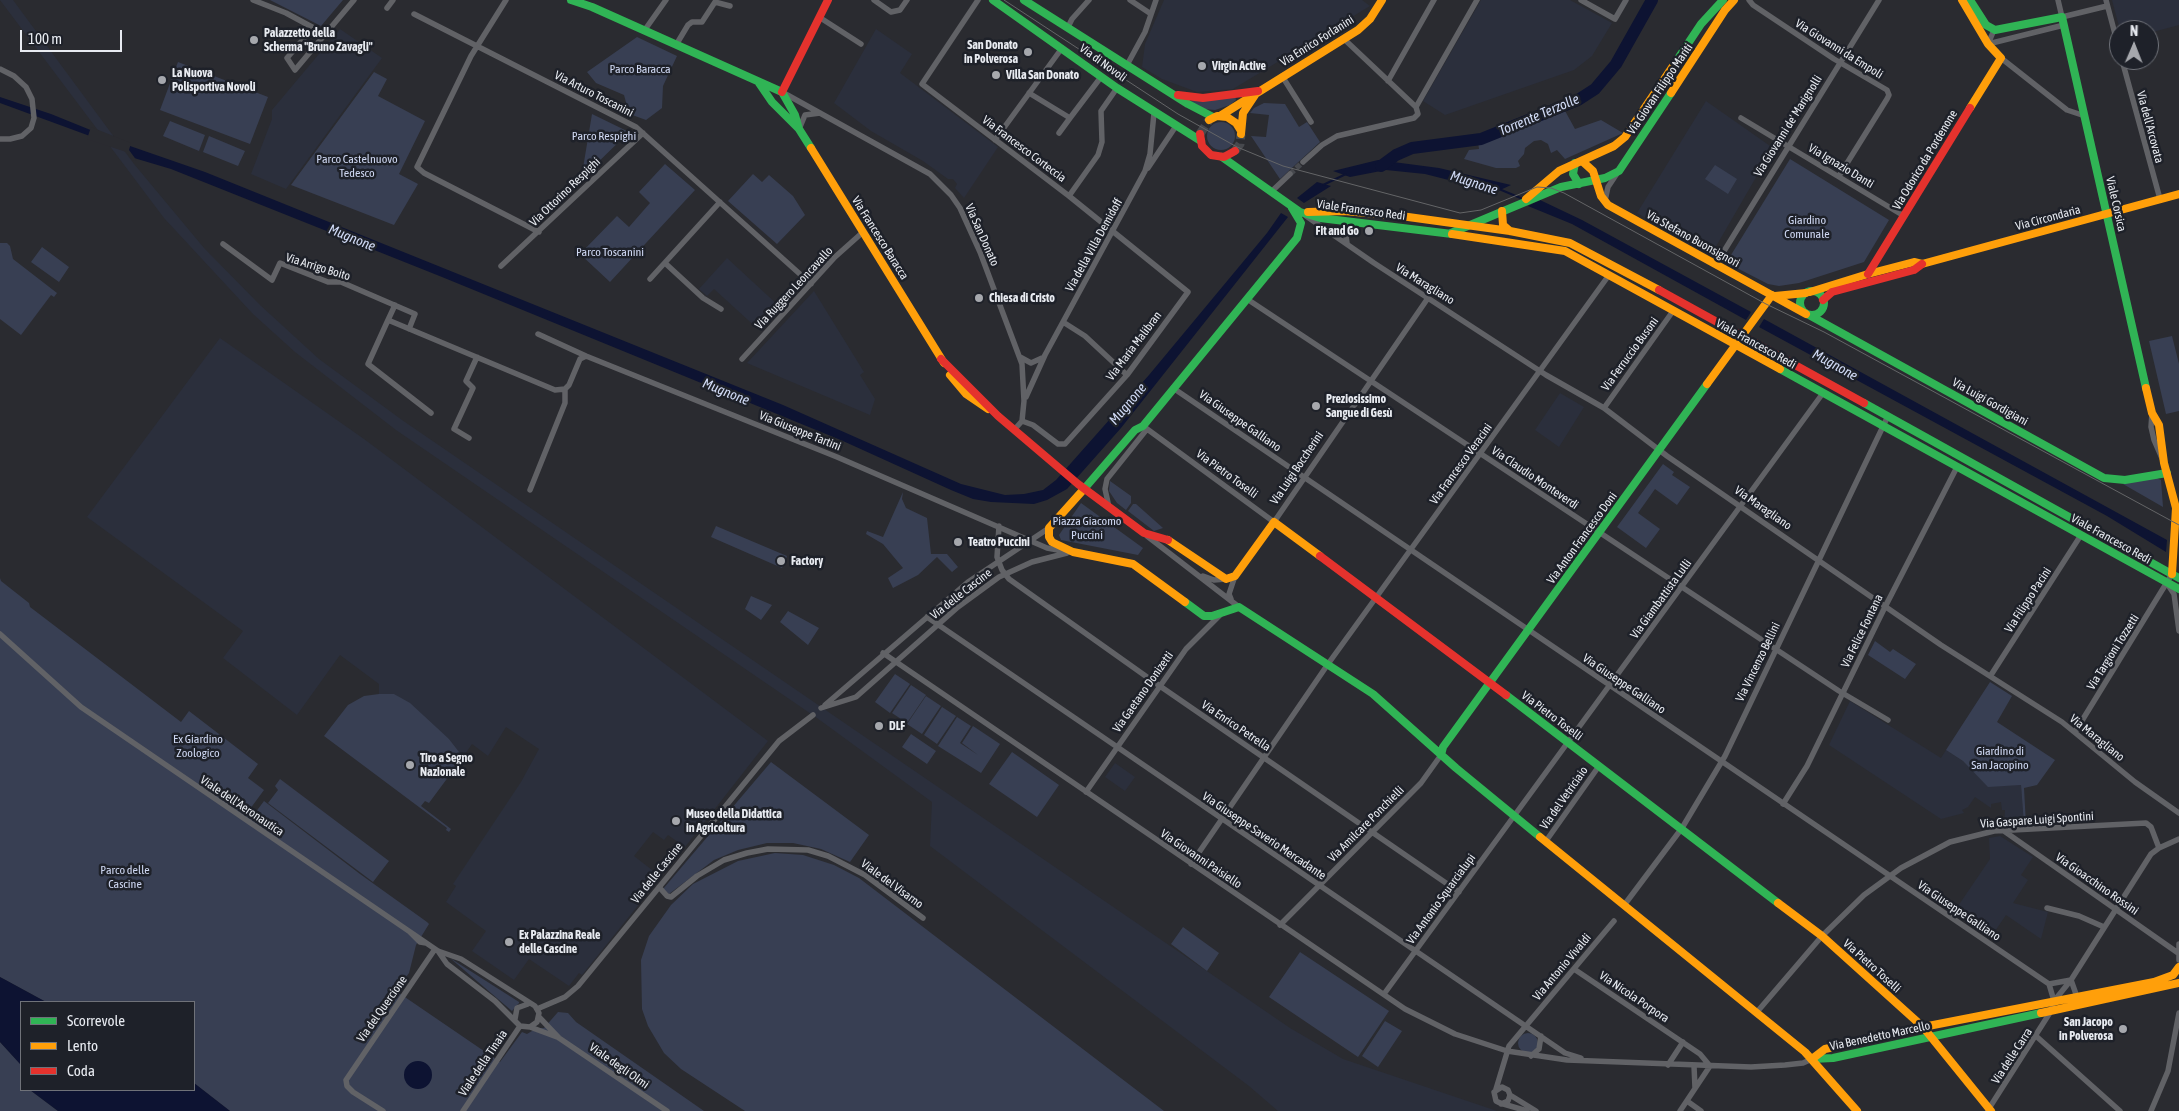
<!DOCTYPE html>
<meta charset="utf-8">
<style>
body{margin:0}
#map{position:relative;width:2179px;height:1111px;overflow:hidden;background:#2a2b30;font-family:"Asap Condensed",sans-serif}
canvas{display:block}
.legend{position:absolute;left:20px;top:1001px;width:175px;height:90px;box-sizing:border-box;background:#1e2129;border:1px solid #6f7279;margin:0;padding:6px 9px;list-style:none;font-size:15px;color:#e8ebf1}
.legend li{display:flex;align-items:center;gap:10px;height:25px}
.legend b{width:25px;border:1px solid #6f7279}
.north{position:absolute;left:2109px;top:20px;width:50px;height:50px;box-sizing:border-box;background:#1e2129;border:1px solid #6f7279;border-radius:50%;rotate:1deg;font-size:14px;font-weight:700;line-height:20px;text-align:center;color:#e8ebf1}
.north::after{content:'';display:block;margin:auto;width:18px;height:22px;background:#a6a8ad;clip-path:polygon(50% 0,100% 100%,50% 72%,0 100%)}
.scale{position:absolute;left:20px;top:30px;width:102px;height:22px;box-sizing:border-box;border:2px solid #e8ebf1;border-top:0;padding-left:6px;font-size:15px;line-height:18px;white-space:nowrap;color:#e8ebf1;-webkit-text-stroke:4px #1e2129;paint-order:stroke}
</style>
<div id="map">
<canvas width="2179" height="1111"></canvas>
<ul class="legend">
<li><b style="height:6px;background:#30b455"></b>Scorrevole</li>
<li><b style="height:6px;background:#ff9f0a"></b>Lento</li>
<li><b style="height:6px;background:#e5322d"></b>Coda</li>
</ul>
<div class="north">N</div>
<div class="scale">100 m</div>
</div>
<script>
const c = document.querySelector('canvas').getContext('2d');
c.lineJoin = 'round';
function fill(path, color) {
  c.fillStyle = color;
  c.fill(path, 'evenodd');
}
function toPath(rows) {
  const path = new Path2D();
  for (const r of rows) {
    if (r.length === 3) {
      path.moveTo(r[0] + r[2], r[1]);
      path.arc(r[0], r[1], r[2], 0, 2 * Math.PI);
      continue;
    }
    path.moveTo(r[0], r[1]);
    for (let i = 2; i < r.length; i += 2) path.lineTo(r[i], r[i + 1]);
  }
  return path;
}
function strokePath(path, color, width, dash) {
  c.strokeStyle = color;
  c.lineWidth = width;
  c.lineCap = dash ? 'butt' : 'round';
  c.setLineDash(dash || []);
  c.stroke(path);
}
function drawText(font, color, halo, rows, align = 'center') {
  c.font = font + ' "Asap Condensed",sans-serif';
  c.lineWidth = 5;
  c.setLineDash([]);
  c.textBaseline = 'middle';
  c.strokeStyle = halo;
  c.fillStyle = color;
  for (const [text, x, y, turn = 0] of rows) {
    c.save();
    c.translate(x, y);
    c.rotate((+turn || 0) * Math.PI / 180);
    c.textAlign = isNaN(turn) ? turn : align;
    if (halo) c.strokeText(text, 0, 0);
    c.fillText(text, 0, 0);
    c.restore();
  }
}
fill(toPath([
 [0,0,13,0,134,164,204,248,260,305,319,359,402,420,1290,1028,1343,1059,1497,1111,1278,1111,1249,1086,930,846,932,802,817,718,396,430,295,352,253,314,164,218],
 [1164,0,1362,0,1370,6,1233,89,1197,92,1162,79,1142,67,1145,44],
 [1481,0,1570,0,1612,23,1592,56,1574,70,1445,115,1423,101],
 [2112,0,2179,0,2179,25,2149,33,2149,30,2120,30],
 [340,29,382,58,286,189,251,174,272,119,272,110],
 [876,29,912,54,900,73,998,147,964,198,955,188,957,184,953,179,948,179,923,161,871,131,834,103],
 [1706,101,1773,148,1711,255,1637,213],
 [727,258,780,307,759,330,714,289,707,296,699,289],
 [814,291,864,372,860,375,875,399,870,415,747,363],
 [220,338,364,439,768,741,685,847,668,835,664,840,653,832,634,856,661,877,582,975,579,973,569,986,529,959,514,980,472,951,486,931,446,902,456,886,453,884,521,782,539,749,506,727,488,756,472,744,463,757,449,739,394,694,379,694,379,684,340,655,297,715,223,658,243,631,87,517],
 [1560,393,1584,407,1559,447,1535,430],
 [1850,701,1941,758,1946,750,1963,761,1988,786,2021,785,2024,825,2004,826,2005,810,2002,810,2001,802,1991,804,1991,808,1975,797,1968,807,1962,810,1964,813,1941,819,1829,745],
 [1115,763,1135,777,1125,791,1105,777],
 [2000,836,2033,857,2021,875,2028,880,2013,903,2048,912,2041,939,2006,915,1991,937,1954,912,1990,859,1989,838]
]), '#2b2f3c');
fill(toPath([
 [270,0,343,0,321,26],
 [637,37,677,56,663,86,662,108,646,120,624,112,627,106,624,95,596,83,587,72],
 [178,62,268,97,250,144,160,110],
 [374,72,387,79,378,96,425,121,399,174,418,184,394,225,291,185],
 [1235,96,1236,100,1230,105,1215,110,1204,109,1190,101],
 [1264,103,1285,104,1299,127,1307,122,1320,142,1280,179,1251,136,1266,137,1269,115,1250,113,1254,108],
 [1564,109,1575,129,1601,120,1623,133,1565,159,1557,150,1551,153,1548,144,1541,140,1534,141,1525,148,1524,154,1518,161,1520,166,1516,168,1496,168,1464,159,1469,150,1479,149,1478,142],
 [592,114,629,132,588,172,583,168],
 [170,121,205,135,199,151,163,136],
 [1221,136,14],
 [209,136,245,151,238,166,203,152],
 [1790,159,1889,220,1864,262,1799,283,1779,286,1768,284,1733,266,1731,255],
 [665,164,695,190,610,282,580,254,617,216,629,227,650,203,639,192],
 [1715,165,1737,179,1728,194,1705,179],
 [753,174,762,182,769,175,793,196,805,215,777,244,728,201],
 [0,243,7,243,10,246,13,259,57,293,54,297,51,295,21,335,0,319],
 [42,247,69,267,59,282,31,262],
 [2172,336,2179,364,2179,411,2166,414,2149,341],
 [1663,464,1674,472,1672,475,1690,487,1677,505,1655,489,1638,513,1660,529,1646,548,1617,527],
 [2155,477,2161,480,2163,507,2123,484],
 [1110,481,1131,496,1131,503,1126,510,1117,503,1109,491],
 [903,492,902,499,906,508,927,518,931,554,947,554,958,567,952,572,937,557,918,575,893,588,888,578,903,568,883,544,866,534,867,531,883,537],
 [1081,503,1143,548,1138,555,1061,540,1059,535],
 [1133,504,1136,504,1163,528,1154,531,1128,511],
 [716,526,787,556,782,568,711,537],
 [0,578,1,581,29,603,30,607,181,722,189,711,258,764,248,778,264,790,250,809,208,781,255,813,264,801,360,874,427,922,429,924,416,945,409,973,396,991,500,1062,522,1032,527,1034,537,1028,544,1028,558,1012,568,1013,576,1022,704,1111,230,1111,194,1083,194,1002,46,1002,0,977],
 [751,596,772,605,761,620,745,609],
 [788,611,819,628,808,645,780,622],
 [1875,641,1890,652,1893,649,1916,664,1905,679,1868,655],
 [895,674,910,684,890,713,875,702],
 [1990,682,2012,696,1997,722,2055,760,2037,785,2024,788,2026,825,2024,825,2021,785,1988,787,1963,761,1946,750],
 [911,685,926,695,907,723,892,713],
 [379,694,394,694,410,703,449,739,463,757,429,803,425,801,421,806,451,829,449,832,446,830,447,828,324,736,348,705,364,696],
 [926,696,941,706,922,734,907,724],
 [942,707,956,716,937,744,924,735],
 [957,717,971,726,960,743,978,755,962,743,973,726,1000,744,981,773,938,746],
 [911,734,936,751,927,764,902,747],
 [1012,752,1059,785,1037,817,989,784],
 [771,762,869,835,850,862,821,849,793,843,767,843,738,850,714,860,669,894,663,889],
 [280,779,389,861,373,882,268,803,278,790,275,786],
 [775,853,803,855,834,865,859,878,1164,1111,745,1111,681,1069,664,1053,648,1026,642,1009,641,960,649,936,671,905,693,884,738,861],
 [1183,927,1219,953,1207,971,1171,944],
 [1300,952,1389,1011,1358,1057,1269,997],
 [450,958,519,1002,519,1003,512,1011],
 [1385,1021,1402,1031,1378,1067,1362,1056],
 [1528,1043,10],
 [0,1042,21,1065,21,1090,30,1090,58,1111,0,1111]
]), '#383f53');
fill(toPath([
 [0,97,51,114,130,146,205,172,783,405,961,484,1005,495,1024,494,1043,490,1056,480,1149,375,1267,233,1281,213,1288,217,1121,428,1067,489,1047,500,1034,504,991,502,973,499,951,490,843,441,442,277,171,169,134,158,128,150,0,103],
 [1378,160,1439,168,1511,185,1496,192,1425,174,1386,170,1350,177,1333,171],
 [1317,182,1331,186,1304,203,1297,198],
 [1540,200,1582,220,1751,312,1746,320,1572,224,1528,206],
 [1764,319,2167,540,2166,552,2107,516,1759,327],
 [0,977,46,1002,21,1002,21,1065,0,1042],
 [418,1075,14],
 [194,1083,230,1111,58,1111,30,1090,194,1090]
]), '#0d1332');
fill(toPath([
 [91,127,131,143,129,150,137,161,132,160,126,152,87,139]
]), '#2a2b30');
strokePath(toPath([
 [1323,185,1346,174],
 [1499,189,1523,199]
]), '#0d1332', 2);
strokePath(toPath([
 [1381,166,1396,155,1412,148,1481,139,1578,100,1595,89,1616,64,1652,0]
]), '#0d1332', 12);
strokePath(toPath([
 [1290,174,1303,162]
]), '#46484d', 5.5, [5.5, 3]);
strokePath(toPath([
 [1200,134,1209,120],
 [1235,151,1240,144,1241,134]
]), '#46484d', 9, [9, 4.5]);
strokePath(toPath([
 [253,0,286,13,325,34],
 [506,0,471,56,417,167,424,173,539,232],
 [874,0,891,12,900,10,907,0],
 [978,0,922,84,1069,196,1188,292,1127,375,1065,444,1058,444,1033,425,1022,421],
 [1130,0,1151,14],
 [1581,0,1615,19,1626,0],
 [1749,0,1753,5,1834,59,1887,90,1889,95,1887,99,1839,176],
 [2058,0,2062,17,2107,6],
 [2106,0,2119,49],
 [387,8,393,0],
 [414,14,636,127,811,284],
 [819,17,861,44],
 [1068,27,1072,19,1089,0],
 [312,29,287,58,295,70,354,0],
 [644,31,666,0],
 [1988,44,2064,25],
 [1988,44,1994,30],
 [676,45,688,25,692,22,702,22,715,2,730,6],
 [2001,58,2067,110,2085,116],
 [2122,60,2160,199],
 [1127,65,1145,32,1156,0],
 [0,69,14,76,26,87,32,99,34,118,31,128,22,136,10,139,0,139],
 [1282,76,1311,122],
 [1388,81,1434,0],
 [782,92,930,174,951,195,960,208,980,252,1022,364,1024,401,1022,421,1014,430],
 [1029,93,1070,118,1101,77],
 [1416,107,1477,0],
 [1741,118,1904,216],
 [800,127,805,115,820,113],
 [1059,133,1070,118],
 [995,140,1062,48],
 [1303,162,1322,145,1337,136,1414,118,1418,114,1416,107,1344,39],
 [1148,168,1176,126],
 [1271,192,1290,174],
 [1069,196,1098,155,1102,142,1101,111,1117,88],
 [1605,201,1608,187,1618,172],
 [1306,216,1374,263,1546,375,1604,408,1667,456,1941,645,2062,722,2135,782,2179,813],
 [1347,243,1345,230,1353,221],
 [223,244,272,280,280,263,328,282,341,282,415,314,409,329],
 [665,263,703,298,721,309],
 [1716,264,1879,0],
 [501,266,643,133],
 [650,279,720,202],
 [1247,299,1839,691,1888,720],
 [395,305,388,320,555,390,565,389],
 [388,320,368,364,431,413],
 [1063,322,1085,336,1127,375],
 [538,334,586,356,837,457,1047,548,1069,552],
 [1020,357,1031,363,1042,358],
 [742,359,835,257,863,232],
 [1173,388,2049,984,2054,1001,2051,1011,1988,1110],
 [1026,397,1045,355,1145,171,1150,154,1154,113],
 [1604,408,1673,311],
 [2152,413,2151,427,2154,440,2164,463],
 [1143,426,1274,522,1428,298],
 [469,438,454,429,473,388,466,381,477,357],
 [530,490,565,403,565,389,569,385,580,359,586,356],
 [1109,507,1105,489,1107,479,1147,429],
 [999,526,997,557,1002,570,1009,579,1154,682,1459,892],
 [1147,536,1239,607],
 [1203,576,1214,580,1226,579],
 [2168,585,2174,594,2179,631],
 [1231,599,1229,594,1235,576],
 [927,617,1565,1053,1581,1058],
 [0,634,81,707,438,951,461,959,535,1006,539,1013,537,1022,530,1027,520,1026,495,1001,447,964,438,951],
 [883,653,1405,1009,1455,1034,1507,1051,1567,1060,1751,1067,1785,1065,1803,1063,1812,1059],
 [1991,675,2081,535],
 [825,705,968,582,1049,528],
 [821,708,856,697,958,607,999,577,1032,562,1067,553],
 [2075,732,2172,574],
 [1086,792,1186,649,1220,615],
 [1783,804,1807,766,1884,609,1957,467],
 [2004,831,2178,953],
 [1546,841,1599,766],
 [1191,864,1328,664,1609,275],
 [659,887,667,896,671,897,697,876,724,860,747,853,768,849,808,850,828,856,865,875,923,918],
 [1625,904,1682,828,1725,756,1888,416],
 [2047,908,2079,916,2104,927],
 [1280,925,1421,783,1441,755],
 [410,932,420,942,426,943],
 [2179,944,2179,960],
 [1574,969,1700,1054,1710,1066],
 [2071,980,2077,997],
 [2049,984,2071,980],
 [1384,994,1823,393],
 [2054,1001,2071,980,2151,854,2159,848,2179,839],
 [537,1009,565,997,578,986,779,741,813,715],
 [1757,1012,1822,936,1864,895,1901,868,1950,842,1994,831,2146,823,2151,827,2159,848],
 [539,1017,559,1038,667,1111],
 [515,1019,517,1008,528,1004],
 [530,1027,557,1037],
 [2036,1036,2120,1111],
 [1531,1056,1539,1049,1541,1036],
 [1668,1065,1683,1042],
 [1694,1066,1695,1088],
 [1496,1089,1509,1046,1614,921],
 [1510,1095,1536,1111],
 [1687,1101,1701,1111],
 [1501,1104,1508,1101,1510,1095,1508,1090,1502,1087,1494,1092,1496,1101,1500,1103,1527,1111],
 [383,1111,353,1092,347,1086,346,1080,435,949],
 [463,1111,520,1026],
 [1680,1111,1710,1066],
 [2151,1111,2168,1071,2179,1013]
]), '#616266', 5.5);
strokePath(toPath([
 [571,0,592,7,782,92,795,115,799,129,811,148],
 [993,0,1117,88,1201,141],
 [1024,0,1188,104,1213,117],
 [1970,0,1986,25,1995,30,2062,17,2146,388],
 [1675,63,1701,24,1723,0],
 [759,83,772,102,799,129],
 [1222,157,1300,212,1320,218,1452,234],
 [1575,163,1573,174,1579,184],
 [1451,233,1561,187,1605,178,1619,171,1671,93],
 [1812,303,12],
 [1809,315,2104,478,2125,480,2167,473],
 [1780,369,2179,589],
 [1864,403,2179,578],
 [1084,489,1135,430,1143,426,1297,238,1301,223,1292,208],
 [1185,602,1204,616,1212,616,1239,607,1373,694,1456,768,1540,837],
 [1506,695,1778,903],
 [1441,755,1443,747,1707,384],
 [1812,1059,1833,1058,2041,1013]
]), '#30b455', 8);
strokePath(toPath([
 [1962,0,1988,44,2001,58,1970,108],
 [1671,93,1725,10,1734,0],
 [1220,116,1358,30,1370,19,1382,0],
 [1209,120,1217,116,1227,117,1236,123,1241,131],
 [1241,134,1243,113,1255,95],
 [811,148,944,363],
 [1582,161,1593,171,1601,196,1608,205,1806,314],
 [1526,199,1559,171,1614,146,1625,137,1675,63],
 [1502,211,1503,225,1510,231],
 [1308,212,1344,211,1401,216,1510,231,1570,243,1659,290],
 [1452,234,1565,251,1780,369],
 [1810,292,1868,274,1914,262,1922,264,2179,194],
 [1775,296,1806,293],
 [950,375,966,394,988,409],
 [1707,384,1772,295],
 [2146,388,2152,413,2159,425,2164,463,2176,508,2172,574],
 [1084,489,1049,528,1049,537,1052,542,1073,552,1133,564,1185,602],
 [1168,540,1226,579,1235,576,1274,522,1320,556],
 [1540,837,1805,1052,1857,1111],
 [1778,903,1822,936,1923,1027,1991,1111],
 [2041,1013,2179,983],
 [1812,1059,1825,1049,1923,1027,2154,982,2173,975,2179,967]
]), '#ff9f0a', 8);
strokePath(toPath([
 [782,92,828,0],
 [1178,95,1203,98,1258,91],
 [1200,134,1202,146,1211,155,1224,157,1235,151],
 [1868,274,1970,108],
 [1659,290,1864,403],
 [1823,300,1832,292,1914,270,1922,264],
 [941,359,998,416,1078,484,1144,533,1168,540],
 [1320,556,1506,695]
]), '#e5322d', 8);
strokePath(toPath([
 [1004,0,1178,114,1237,147,1283,166,1460,213,1481,210,1537,187,1551,188,1564,193,1766,304,1824,332,2179,525]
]), '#646567', 1);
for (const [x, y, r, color] of [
 [254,40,5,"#a6a8ad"],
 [1028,52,5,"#a6a8ad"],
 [1202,66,5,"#a6a8ad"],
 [996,75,5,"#a6a8ad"],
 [162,80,5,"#a6a8ad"],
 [1369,231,5,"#a6a8ad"],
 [979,298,5,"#a6a8ad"],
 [1316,406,5,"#a6a8ad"],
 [958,542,5,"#a6a8ad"],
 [781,561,5,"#a6a8ad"],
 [879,726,5,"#a6a8ad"],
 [410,765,5,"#a6a8ad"],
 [676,821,5,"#a6a8ad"],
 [509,942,5,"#a6a8ad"],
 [2123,1029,5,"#a6a8ad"]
]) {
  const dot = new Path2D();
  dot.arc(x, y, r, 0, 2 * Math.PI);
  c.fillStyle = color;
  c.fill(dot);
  strokePath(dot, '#1e2129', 2);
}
drawText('bold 12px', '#e8ebf1', '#1e2129', [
 ["Palazzetto della",264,33],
 ["Scherma \"Bruno Zavagli\"",264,47],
 ["San Donato",1018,45,"right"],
 ["in Polverosa",1018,59,"right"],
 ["Virgin Active",1212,66],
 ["La Nuova",172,73],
 ["Polisportiva Novoli",172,87],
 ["Villa San Donato",1006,75],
 ["Fit and Go",1359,231,"right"],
 ["Chiesa di Cristo",989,298],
 ["Preziosissimo",1326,399],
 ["Sangue di Gesù",1326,413],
 ["Teatro Puccini",968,542],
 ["Factory",791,561],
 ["DLF",889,726],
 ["Tiro a Segno",420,758],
 ["Nazionale",420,772],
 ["Museo della Didattica",686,814],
 ["in Agricoltura",686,828],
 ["Ex Palazzina Reale",519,935],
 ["delle Cascine",519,949],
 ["San Jacopo",2113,1022,"right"],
 ["in Polverosa",2113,1036,"right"]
], 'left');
drawText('12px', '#e8ebf1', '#1e2129', [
 ["Via Enrico Forlanini",1317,41,-32],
 ["Via Giovanni da Empoli",1839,49,32],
 ["Via di Novoli",1103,63,36],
 ["Via Giovan Filippo Mariti",1660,89,-56],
 ["Via Arturo Toscanini",594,94,27],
 ["Via Giovanni de' Marignolli",1788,126,-58],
 ["Via dell'Arcovata",2150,127,75],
 ["Via Francesco Corteccia",1024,149,37],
 ["Via Odorico da Pordenone",1925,160,-59],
 ["Via Ignazio Danti",1841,166,31],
 ["Via Ottorino Respighi",565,192,-44],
 ["Viale Corsica",2116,204,77],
 ["Viale Francesco Redi",1361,210,8],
 ["Via Circondaria",2048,218,-15],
 ["Via San Donato",982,235,66],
 ["Via Francesco Baracca",880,238,58],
 ["Via Stefano Buonsignori",1693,239,29],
 ["Via della Villa Demidoff",1094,245,-61],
 ["Via Arrigo Boito",318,267,17],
 ["Via Maragliano",1425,284,32],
 ["Via Ruggero Leoncavallo",794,288,-47],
 ["Viale Francesco Redi",1756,344,29],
 ["Via Maria Malibran",1134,346,-53],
 ["Via Ferruccio Busoni",1630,354,-54],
 ["Via Luigi Gordigiani",1990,402,29],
 ["Via Giuseppe Galliano",1240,421,35],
 ["Via Giuseppe Tartini",800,431,22],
 ["Via Francesco Veracini",1461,464,-54],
 ["Via Luigi Boccherini",1297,468,-56],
 ["Via Pietro Toselli",1227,474,36],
 ["Via Claudio Monteverdi",1535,478,34],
 ["Via Maragliano",1763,508,35],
 ["Via Anton Francesco Doni",1582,538,-54],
 ["Viale Francesco Redi",2111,539,29],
 ["Via delle Cascine",961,594,-38],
 ["Via Giambattista Lulli",1661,599,-54],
 ["Via Filippo Pacini",2028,600,-57],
 ["Via Felice Fontana",1862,631,-64],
 ["Via Targioni Tozzetti",2113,652,-58],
 ["Via Vincenzo Bellini",1758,662,-64],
 ["Via Giuseppe Galliano",1624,684,34],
 ["Via Gaetano Donizetti",1143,692,-55],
 ["Via Pietro Toselli",1552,716,37],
 ["Via Enrico Petrella",1236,726,34],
 ["Via Maragliano",2097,738,39],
 ["Via del Vetriciaio",1564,798,-55],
 ["Viale dell'Aeronautica",242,806,34],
 ["Via Gaspare Luigi Spontini",2037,820,-4],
 ["Via Amilcare Ponchielli",1366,824,-45],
 ["Via Giuseppe Saverio Mercadante",1264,836,34],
 ["Via Giovanni Paisiello",1201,859,34],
 ["Via delle Cascine",657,873,-51],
 ["Viale del Visarno",892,884,36],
 ["Via Gioacchino Rossini",2097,884,35],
 ["Via Antonio Squarcialupi",1441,899,-54],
 ["Via Giuseppe Galliano",1959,911,34],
 ["Via Pietro Toselli",1872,966,42],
 ["Via Antonio Vivaldi",1562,967,-50],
 ["Via Nicola Porpora",1634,997,34],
 ["Via del Quercione",382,1009,-55],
 ["Via Benedetto Marcello",1880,1036,-12],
 ["Via delle Carra",2012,1056,-57],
 ["Viale della Tinaia",483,1063,-56],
 ["Viale degli Olmi",619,1066,35]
]);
drawText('12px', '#d0d9f4', '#1e2129', [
 ["Parco Baracca",640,69],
 ["Parco Respighi",604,136],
 ["Parco Castelnuovo",357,159],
 ["Tedesco",357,173],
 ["Giardino",1807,220],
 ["Comunale",1807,234],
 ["Parco Toscanini",610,252],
 ["Piazza Giacomo",1087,521],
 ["Puccini",1087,535],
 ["Ex Giardino",198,739],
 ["Zoologico",198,753],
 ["Giardino di",2000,751],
 ["San Jacopino",2000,765],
 ["Parco delle",125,870],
 ["Cascine",125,884]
]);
drawText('italic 14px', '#d1dbf6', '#1e2129', [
 ["Torrente Terzolle",1539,115,-23],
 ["Mugnone",1474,183,18],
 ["Mugnone",352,238,22],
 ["Mugnone",1835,365,29],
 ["Mugnone",726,392,22],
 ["Mugnone",1128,404,-50]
]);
</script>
